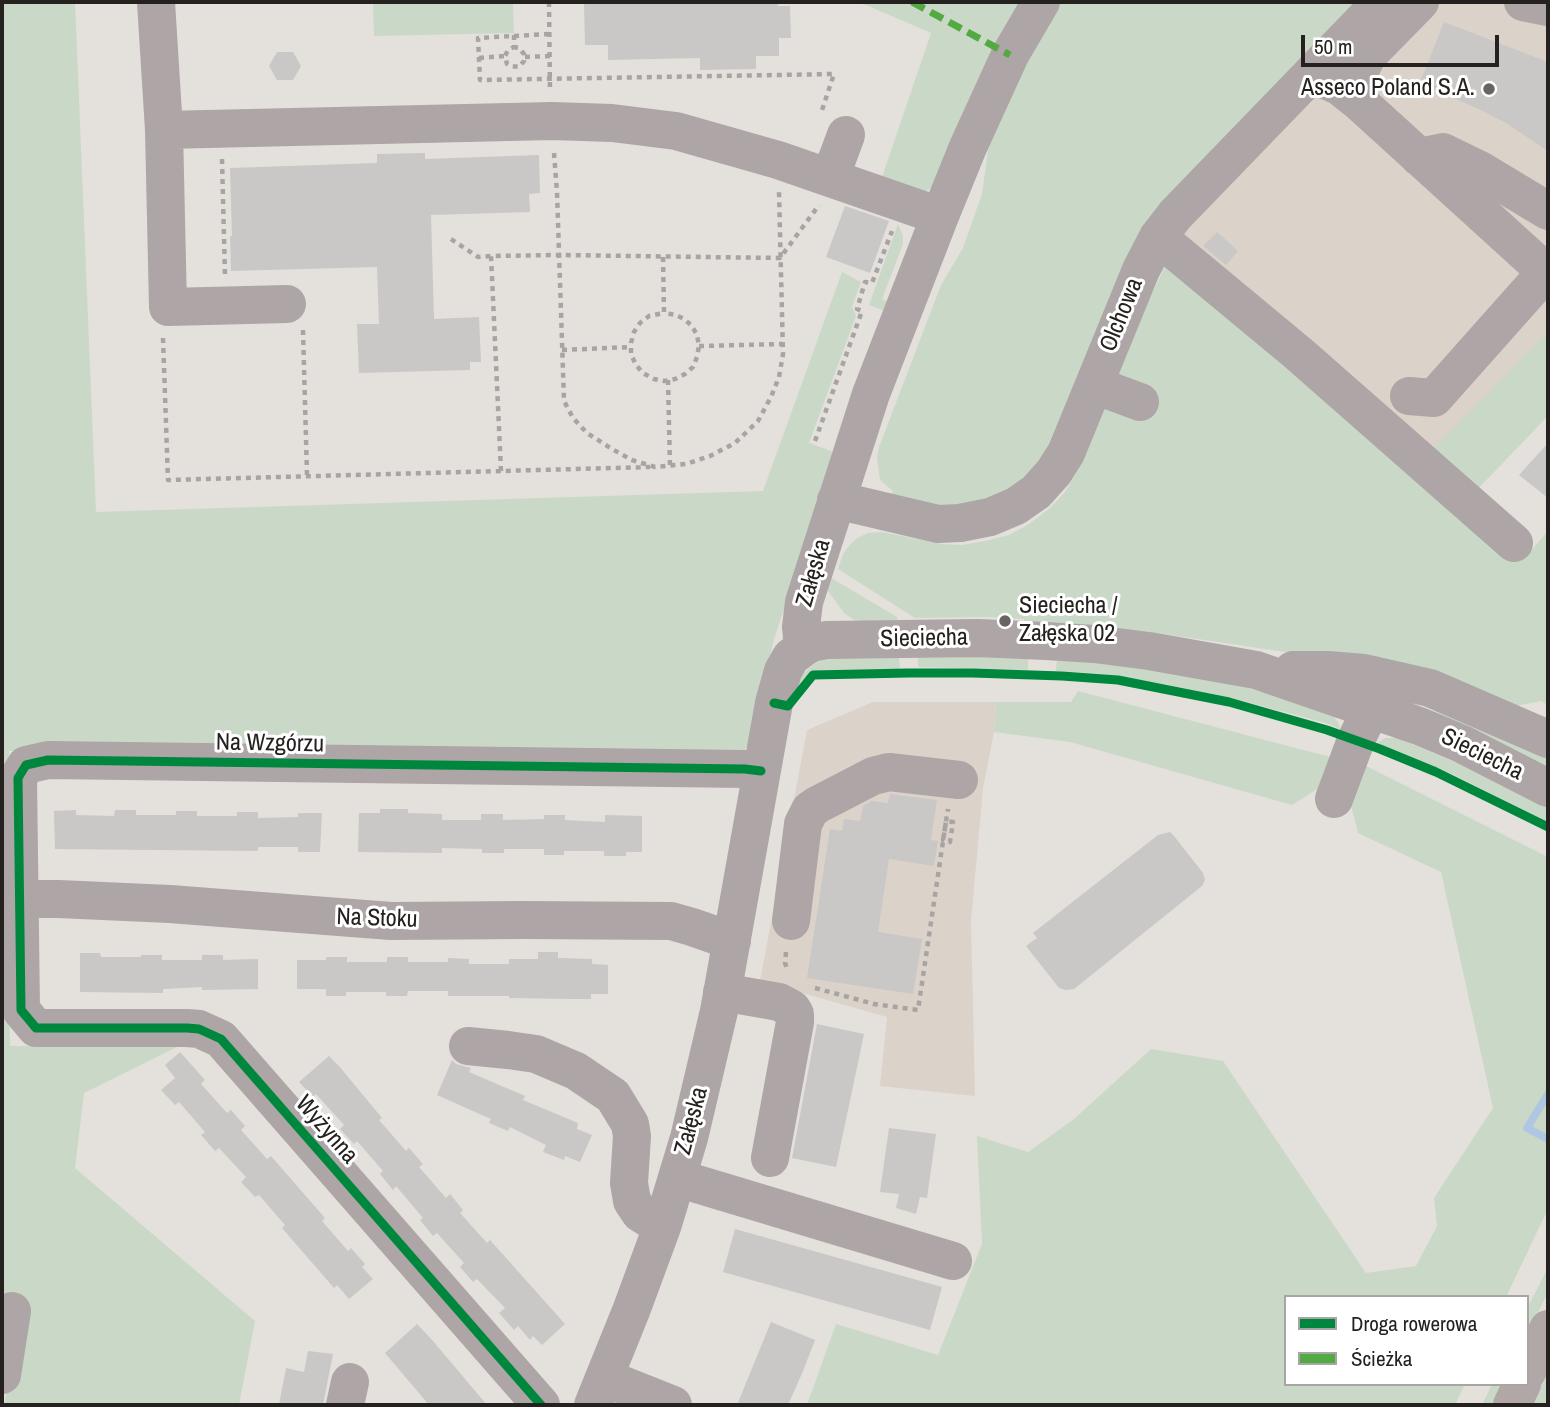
<!DOCTYPE html>
<meta charset="utf-8">
<style>
body{margin:0}
#map{position:relative;width:1550px;height:1407px;overflow:hidden;background:#e4e0dc;font-family:"Archivo Narrow",sans-serif}
canvas{display:block}
.frame{position:absolute;inset:0;border:4px solid #24211f;pointer-events:none}
.legend{position:absolute;left:1284px;top:1295px;width:245px;height:91px;box-sizing:border-box;background:#fff;border:2px solid #a7a6a5;margin:0;padding:9px 12px;list-style:none;font-size:21px;color:#24211f}
.legend li{display:flex;align-items:center;gap:14px;height:35px}
.legend b{width:35px;border:2px solid #a7a6a5}
.scale{position:absolute;left:1301px;top:35px;width:198px;height:32px;box-sizing:border-box;border:4px solid #24211f;border-top:0;padding-left:9px;font-size:21px;line-height:24px;white-space:nowrap;color:#24211f;-webkit-text-stroke:5px #fff;paint-order:stroke}
</style>
<div id="map">
<canvas width="1550" height="1407"></canvas>
<div class="frame"></div>
<ul class="legend">
<li><b style="height:9px;background:#00873e"></b>Droga rowerowa</li>
<li><b style="height:9px;background:#53aa43"></b>Ścieżka</li>
</ul>
<div class="scale">50 m</div>
</div>
<script>
const c = document.querySelector('canvas').getContext('2d');
c.lineJoin = 'round';
function fill(path, color) {
  c.fillStyle = color;
  c.fill(path, 'evenodd');
}
function toPath(rows) {
  const path = new Path2D();
  for (const r of rows) {
    path.moveTo(r[0], r[1]);
    for (let i = 2; i < r.length; i += 2) path.lineTo(r[i], r[i + 1]);
  }
  return path;
}
function strokePath(path, color, width, dash) {
  c.strokeStyle = color;
  c.lineWidth = width;
  c.lineCap = dash ? 'butt' : 'round';
  c.setLineDash(dash || []);
  c.stroke(path);
}
function drawText(font, color, halo, rows, align = 'center') {
  c.font = font + ' "Archivo Narrow",sans-serif';
  c.lineWidth = 6;
  c.setLineDash([]);
  c.textBaseline = 'middle';
  c.strokeStyle = halo;
  c.fillStyle = color;
  for (const [text, x, y, turn = 0] of rows) {
    c.save();
    c.translate(x, y);
    c.rotate((+turn || 0) * Math.PI / 180);
    c.textAlign = isNaN(turn) ? turn : align;
    if (halo) c.strokeText(text, 0, 0);
    c.fillText(text, 0, 0);
    c.restore();
  }
}
fill(toPath([
 [1362,2,1548,2,1548,332,1418,465,1188,269,1166,208],
 [873,702,996,702,994,732,983,788,971,921,975,1096,880,1086,887,1017,760,981,807,730]
]), '#dbd2ca');
fill(toPath([
 [2,2,75,2,96,512,763,491,842,272,861,282,852,307,856,316,809,443,831,451,834,455,834,460,774,639,753,735,745,750,9,751,10,1046,179,1046,84,1093,75,1168,255,1321,239,1405,4,1405,22,1308,2,1307],
 [373,2,513,2,514,33,374,36],
 [859,2,1023,2,931,188,922,193,879,186,931,33],
 [1055,2,1362,2,1166,208,1054,445,1016,485,994,497,963,508,889,500,893,491,880,480,877,458,879,447,941,285,963,248,982,194,991,129],
 [898,224,903,236,903,244,882,299,890,303,886,309,882,310,869,305],
 [1167,262,1524,559,1548,531,1548,705,1541,701,1511,707,1414,671,1150,632,1024,623,1024,619,989,617,915,618,838,569,843,554,849,546,857,538,868,533,882,532,942,544,962,545,985,541,1009,535,1029,524,1050,508,1065,492,1080,467,1149,300],
 [1548,332,1548,416,1473,494,1426,456],
 [828,576,897,617,898,623,866,622,854,620,844,613,828,591],
 [918,655,1028,656,1028,670,918,667],
 [899,656,900,670,811,672,794,693,799,679,805,672,814,664,829,657],
 [1057,658,1148,667,1248,688,1315,707,1333,715,1339,724,1340,729,1326,723,1243,701,1169,685,1103,674,1056,671],
 [1078,691,1334,758,1319,788,1292,805,1070,742,994,732,996,702,1071,702],
 [1430,710,1450,716,1548,755,1548,770],
 [1385,738,1397,738,1465,766,1548,807,1548,822,1452,774,1377,743],
 [1362,764,1548,857,1548,1209,1506,1297,1286,1297,1286,1384,1465,1384,1455,1405,807,1405,836,1324,938,1355,982,1244,977,1136,1028,1152,1074,1119,1151,1049,1223,1061,1366,1273,1416,1266,1437,1226,1434,1198,1493,1108,1441,872,1358,833,1350,802],
 [1548,1267,1548,1292,1527,1336,1527,1309],
 [1548,1369,1548,1400,1546,1405,1531,1405],
 [1492,1384,1505,1384,1496,1405,1482,1405]
]), '#cad9c7');
strokePath(toPath([
 [1548,1094,1527,1128,1548,1139]
]), '#b0c7e1', 8);
fill(toPath([
 [584,2,778,2,778,6,790,6,791,38,779,38,779,56,756,56,756,69,700,70,700,58,608,60,608,45,585,45],
 [1444,22,1548,62,1548,151,1506,123,1483,111,1440,92,1419,85],
 [277,52,293,52,301,66,293,80,277,80,269,66],
 [425,153,425,159,539,155,540,193,529,194,530,212,431,215,434,319,479,317,481,362,470,362,470,370,359,373,357,324,379,324,377,267,231,271,230,236,232,236,230,168,377,163,377,154],
 [845,206,889,221,870,273,826,257],
 [1217,232,1238,251,1226,265,1203,246],
 [1548,443,1548,498,1519,475],
 [890,794,937,800,931,840,938,841,934,866,889,859,878,932,922,939,913,994,807,978,830,829,842,831,844,819,860,821,863,806,872,801,888,803],
 [380,809,408,809,408,813,442,814,442,820,481,820,481,814,503,814,503,820,544,819,544,815,565,815,565,820,605,822,605,815,642,816,642,852,626,852,626,856,604,856,604,851,564,851,564,855,544,855,544,849,504,849,504,853,482,853,482,849,442,848,442,853,358,852,359,813,380,813],
 [76,810,76,815,114,816,115,810,136,810,136,815,176,815,176,811,197,811,197,816,237,816,237,812,258,812,258,818,298,817,298,813,322,813,320,852,298,852,298,847,258,847,258,851,55,849,54,811],
 [1170,832,1174,836,1203,873,1205,880,1202,886,1074,989,1066,990,1059,988,1026,946,1037,938,1033,933,1158,835],
 [538,952,558,952,558,958,592,959,592,964,608,965,608,994,591,994,591,999,573,999,509,998,509,996,448,996,448,991,408,991,407,996,386,996,386,992,346,992,346,996,326,996,326,989,297,989,297,960,326,960,326,957,347,957,347,962,387,962,387,957,408,957,408,962,448,962,448,958,469,959,469,964,509,964,509,959,538,959],
 [80,953,100,953,101,957,141,957,141,955,162,955,162,960,202,960,202,955,223,955,223,960,258,959,258,989,202,990,202,987,163,989,163,993,80,992],
 [817,1024,864,1034,836,1167,792,1158],
 [180,1052,205,1080,201,1084,227,1113,231,1110,245,1126,241,1130,267,1159,271,1156,325,1218,322,1221,348,1251,351,1248,365,1264,362,1267,373,1279,349,1299,337,1285,334,1288,282,1228,285,1225,259,1195,255,1197,241,1182,246,1177,219,1148,215,1151,201,1135,205,1132,179,1102,175,1105,161,1090,175,1078,165,1065],
 [329,1056,339,1066,382,1118,379,1120,406,1151,409,1148,423,1164,419,1167,446,1198,450,1194,463,1210,460,1213,487,1243,490,1240,565,1324,542,1345,533,1336,530,1340,518,1326,514,1330,499,1313,505,1308,477,1279,473,1282,460,1267,464,1263,437,1233,433,1236,420,1220,423,1218,396,1186,393,1190,380,1174,383,1171,357,1141,354,1144,340,1129,344,1125,316,1094,313,1097,299,1082],
 [452,1060,456,1064,471,1068,469,1072,525,1096,523,1100,578,1123,577,1129,592,1135,580,1162,565,1156,564,1160,543,1152,546,1145,510,1127,508,1131,489,1123,491,1119,437,1095],
 [889,1128,936,1134,927,1198,920,1197,916,1214,896,1208,899,1194,880,1192],
 [735,1229,942,1287,930,1330,723,1272],
 [771,1322,815,1340,803,1371,788,1405,737,1405],
 [417,1324,433,1341,487,1405,429,1405,385,1353],
 [308,1351,333,1354,323,1405,279,1405,286,1368,304,1372]
]), '#cac7c7');
strokePath(toPath([
 [549,2,550,92],
 [549,34,478,38,480,80,834,74,821,113],
 [514,35,514,47,508,50,505,56,507,64,510,66,519,67,524,61,524,54,519,48,514,47],
 [525,57,550,56],
 [479,58,505,56],
 [554,153,557,192,564,401,573,418,587,433,612,449,632,460,655,467,686,464,710,456,735,443,758,421,771,397,779,377,783,354,779,192],
 [222,159,225,276],
 [451,239,478,257,491,256],
 [663,257,664,313,649,316,640,323,634,332,631,343,631,354,636,365,643,373,654,379,664,381,675,379,685,374,693,367,697,357,699,346,697,335,692,326,684,319,676,315,664,313],
 [303,330,307,475],
 [163,338,168,480,650,467],
 [699,346,783,344],
 [562,350,631,347],
 [668,380,670,466],
 [815,441,862,311,857,309,865,282,872,283,892,231],
 [501,471,491,256,559,255,780,258,819,205],
 [786,952,785,963,788,971],
 [815,988,874,1004,918,1010,946,821,953,822,950,842,943,840,948,809]
]), '#a9a4a4', 4.5, [5, 5]);
strokePath(toPath([
 [156,2,164,130,552,121,612,123,676,131,778,160,940,216],
 [1523,2,1548,7],
 [1311,74,1339,86,1358,101,1546,272,1434,398,1409,396],
 [1349,94,1367,56,1420,2],
 [164,130,168,307,287,304],
 [1419,157,1443,152,1480,170,1548,211],
 [830,178,846,135],
 [1158,237,1299,354,1514,543],
 [1094,385,1140,402],
 [836,500,938,524,960,523,990,517,1016,506,1036,492,1054,472,1066,453,1141,270,1158,237,1175,215,1381,2],
 [803,648,801,627,804,602,871,394,940,216,968,147,1010,55,1041,2],
 [1293,670,1328,670,1364,673,1430,688,1548,739],
 [1334,799,1356,740,1382,686],
 [19,899,58,899,170,904,391,921,523,920,671,921,692,927,732,941],
 [791,921,803,824,810,810,817,805,873,776,889,772,959,780],
 [722,992,779,1002,792,1009,795,1014,795,1022,770,1158],
 [468,1046,508,1050,536,1054,576,1071,613,1096,630,1124,632,1136,629,1183,632,1201,640,1213,662,1227],
 [677,1178,953,1261],
 [2,1375,12,1311],
 [605,1378,673,1405],
 [345,1405,350,1382],
 [541,1405,221,1039,199,1029,187,1028,36,1028,21,1010,18,778,26,765,48,760,745,769,761,771],
 [593,1405,631,1311,662,1227,689,1138,719,1011,774,703,783,671,791,657,803,648,812,643,826,640,978,638,1046,641,1094,644,1149,651,1256,670,1419,726,1462,744,1548,788]
]), '#aea5a6', 38);
strokePath(toPath([
 [1527,1372,1548,1329],
 [1512,1405,1522,1384]
]), '#b0a7a6', 38);
strokePath(toPath([
 [912,2,1010,55]
]), '#53aa43', 7, [14, 7]);
strokePath(toPath([
 [774,703,788,706,813,675,908,673,973,673,1062,676,1118,680,1229,702,1327,730,1380,749,1436,772,1548,827],
 [541,1405,221,1039,199,1029,187,1028,36,1028,21,1010,18,778,26,765,48,760,745,769,761,771]
]), '#00873e', 9);
for (const [x, y, r, color] of [
 [1489,89,7,"#676461"],
 [1005,621,7,"#676461"]
]) {
  const dot = new Path2D();
  dot.arc(x, y, r, 0, 2 * Math.PI);
  c.fillStyle = color;
  c.fill(dot);
  strokePath(dot, '#fff', 2.5);
}
drawText('24px', '#24211f', '#fff', [
 ["Asseco Poland S.A.",1475,89],
 ["Sieciecha /",1019,607,"left"],
 ["Załęska 02",1019,635,"left"]
], 'right');
drawText('24px', '#24211f', '#fff', [
 ["Olchowa",1122,315,-68],
 ["Załęska",814,573,-74],
 ["Sieciecha",924,639,-1],
 ["Na Wzgórzu",270,744,1],
 ["Sieciecha",1482,755,26],
 ["Na Stoku",377,919,2],
 ["Załęska",692,1121,-75],
 ["Wyżynna",326,1130,49]
]);
</script>
